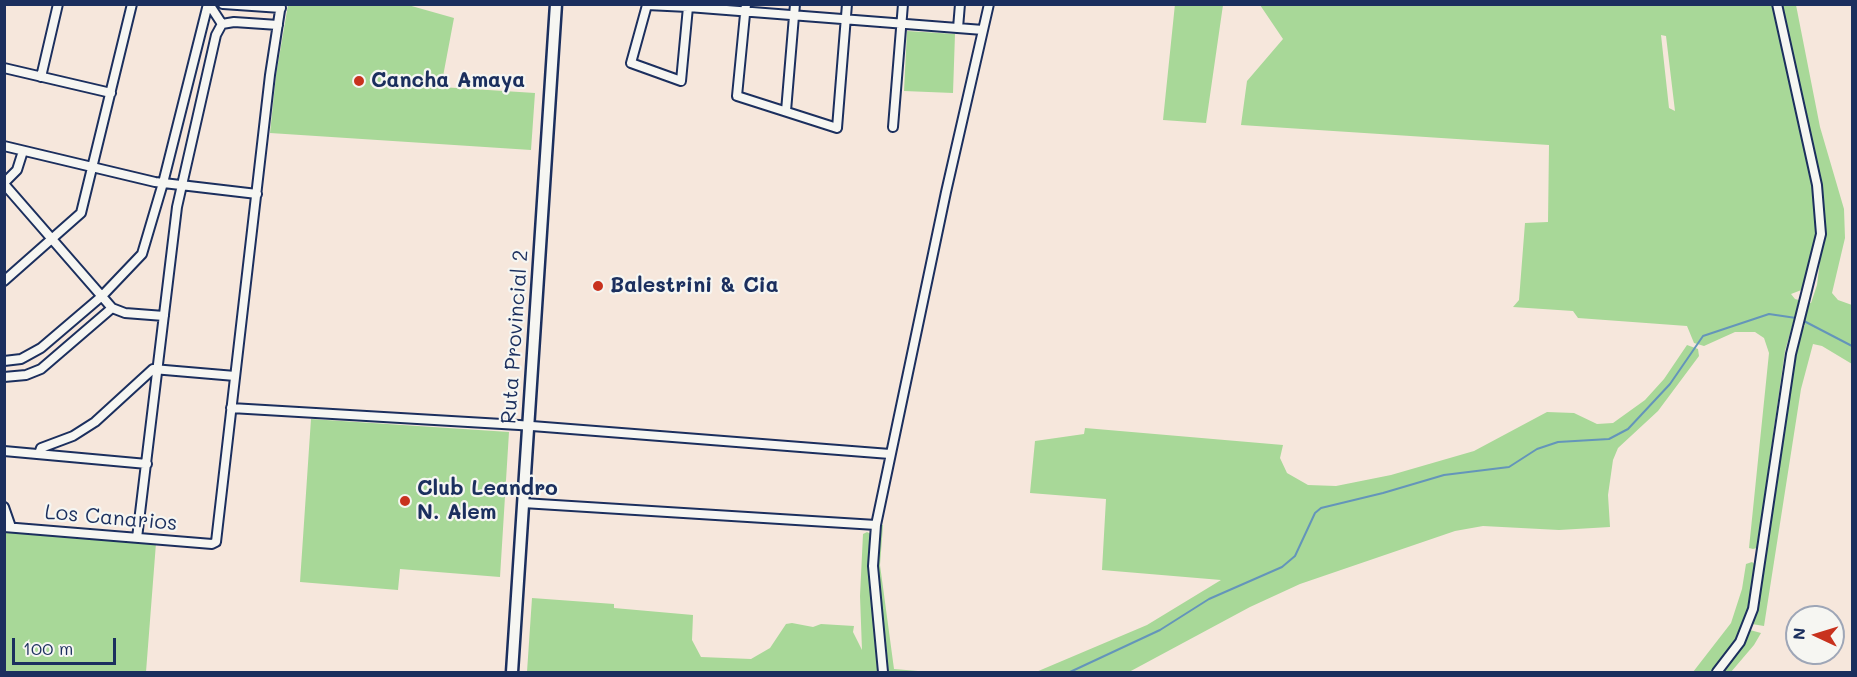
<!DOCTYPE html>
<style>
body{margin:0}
#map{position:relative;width:1857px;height:677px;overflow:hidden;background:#f6e7dc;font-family:Mali,sans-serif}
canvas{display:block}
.frame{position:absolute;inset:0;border:6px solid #1b2f5e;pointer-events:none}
.north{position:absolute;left:1785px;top:605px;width:60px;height:60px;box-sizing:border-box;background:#f6f6f2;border:2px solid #9ea6b7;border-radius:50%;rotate:274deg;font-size:16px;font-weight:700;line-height:24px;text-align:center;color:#1b2f5e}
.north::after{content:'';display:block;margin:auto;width:21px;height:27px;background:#c8321e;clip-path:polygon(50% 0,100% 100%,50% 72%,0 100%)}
.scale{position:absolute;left:12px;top:638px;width:104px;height:27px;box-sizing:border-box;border:3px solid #1b2f5e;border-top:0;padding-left:8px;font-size:18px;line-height:21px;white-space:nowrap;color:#1b2f5e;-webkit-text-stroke:4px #f6f6f2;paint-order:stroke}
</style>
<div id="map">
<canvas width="1857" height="677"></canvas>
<div class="frame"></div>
<div class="north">N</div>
<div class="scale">100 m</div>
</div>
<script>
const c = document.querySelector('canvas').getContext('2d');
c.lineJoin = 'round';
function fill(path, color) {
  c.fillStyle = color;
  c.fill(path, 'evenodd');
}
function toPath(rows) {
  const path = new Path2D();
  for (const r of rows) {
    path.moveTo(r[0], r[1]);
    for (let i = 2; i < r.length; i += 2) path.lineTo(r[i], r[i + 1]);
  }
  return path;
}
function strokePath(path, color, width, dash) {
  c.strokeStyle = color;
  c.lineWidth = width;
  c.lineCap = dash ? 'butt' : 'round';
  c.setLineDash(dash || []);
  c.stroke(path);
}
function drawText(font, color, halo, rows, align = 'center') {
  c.font = font + ' Mali,sans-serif';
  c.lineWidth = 4.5;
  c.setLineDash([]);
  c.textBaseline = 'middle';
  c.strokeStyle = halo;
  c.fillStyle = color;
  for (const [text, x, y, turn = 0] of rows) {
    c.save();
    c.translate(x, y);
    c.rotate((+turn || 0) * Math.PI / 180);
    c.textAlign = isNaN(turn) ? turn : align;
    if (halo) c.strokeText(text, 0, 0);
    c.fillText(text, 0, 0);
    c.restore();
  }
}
fill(toPath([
 [1175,4,1223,5,1206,123,1163,120],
 [288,5,408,5,454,18,441,87,535,93,531,150,270,133,276,75],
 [1260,5,1774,5,1812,183,1817,218,1814,248,1804,289,1791,294,1795,299,1811,303,1817,285,1825,220,1821,184,1782,5,1796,5,1820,127,1844,209,1845,238,1832,293,1838,300,1852,305,1852,364,1822,346,1813,344,1801,389,1764,626,1752,624,1793,365,1799,336,1805,325,1793,323,1785,351,1757,548,1753,549,1749,548,1769,353,1764,338,1755,332,1735,332,1704,346,1694,343,1687,326,1578,318,1573,311,1513,307,1519,300,1525,223,1548,222,1549,145,1241,125,1247,81,1283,39],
 [1661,35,1666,36,1675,111,1669,108],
 [907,31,955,34,953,93,904,91],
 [1687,345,1698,349,1699,356,1658,411,1618,448,1613,460,1608,495,1610,527,1559,530,1483,526,1455,531,1300,584,1250,607,1129,672,1036,672,1147,625,1221,580,1102,570,1106,499,1030,493,1035,441,1084,434,1085,428,1283,445,1280,458,1287,473,1308,485,1336,486,1391,475,1474,451,1547,412,1574,413,1597,424,1613,423,1645,400,1664,379],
 [311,419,509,432,500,577,400,569,398,590,300,582],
 [879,525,883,525,880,565,894,669,930,672,886,672,875,566],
 [4,531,156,543,146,672,5,672],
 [867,532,871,534,870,578,880,672,527,672,532,598,614,604,614,608,693,615,692,640,701,657,751,659,770,648,786,624,792,623,813,627,821,624,854,626,853,632,862,650,860,596,863,534],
 [1752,562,1757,566,1748,618,1738,640,1713,672,1693,672,1731,623,1742,589,1746,564],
 [1750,630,1761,633,1754,645,1731,672,1721,672,1737,653]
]), '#a8d898');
strokePath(toPath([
 [1802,320,1852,346],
 [1070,672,1160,630,1209,599,1282,567,1295,556,1315,513,1321,508,1383,493,1444,475,1509,467,1537,449,1558,442,1609,439,1628,429,1670,384,1703,336,1769,314,1796,318]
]), '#6495ba', 2);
const minor = toPath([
 [209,4,222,24,234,22,278,25],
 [223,4,281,8],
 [689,4,688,7,681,81,631,63,647,5,688,7,983,30],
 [746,4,737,96,837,128,847,4],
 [958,28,960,4],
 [4,68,111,93],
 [41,77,58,4],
 [786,111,795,4],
 [893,127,903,4],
 [4,146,155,182,257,194],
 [4,183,17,170,23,151],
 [4,184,112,308,125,313,164,316],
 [4,281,81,213,132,4],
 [4,361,21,359,41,348,102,296,142,254,163,183,208,4],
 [4,377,26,375,41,369,112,308],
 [231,408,519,425,890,454],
 [4,451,147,464],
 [39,454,41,448,73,436,95,422,153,369,235,376],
 [523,503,876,525],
 [4,507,11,527],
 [4,527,212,544,216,542,270,75,281,4],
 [137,538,177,207,216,35,222,24],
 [883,672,873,566,876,525,946,192,989,4],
 [1717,672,1740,642,1753,609,1791,354,1821,234,1817,185,1777,4]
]);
const secondary = toPath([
 [512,672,556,4]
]);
strokePath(minor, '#1b2f5e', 12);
strokePath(secondary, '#1b2f5e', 15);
strokePath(minor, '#f6f6f2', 8);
strokePath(secondary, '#f6f6f2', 10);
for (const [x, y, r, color] of [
 [359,81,6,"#c8321e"],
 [598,286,6,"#c8321e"],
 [405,501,6,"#c8321e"]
]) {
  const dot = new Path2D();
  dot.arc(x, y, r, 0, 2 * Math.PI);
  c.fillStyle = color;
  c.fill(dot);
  strokePath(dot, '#f6f6f2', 2);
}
drawText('bold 21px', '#1b2f5e', '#f6f6f2', [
 ["Cancha Amaya",371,81],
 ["Balestrini & Cia",610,286],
 ["Club Leandro",417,489],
 ["N. Alem",417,513]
], 'left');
drawText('21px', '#1b2f5e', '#f6f6f2', [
 ["Ruta Provincial 2",515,337,-86],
 ["Los Canarios",111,518,5]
]);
</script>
